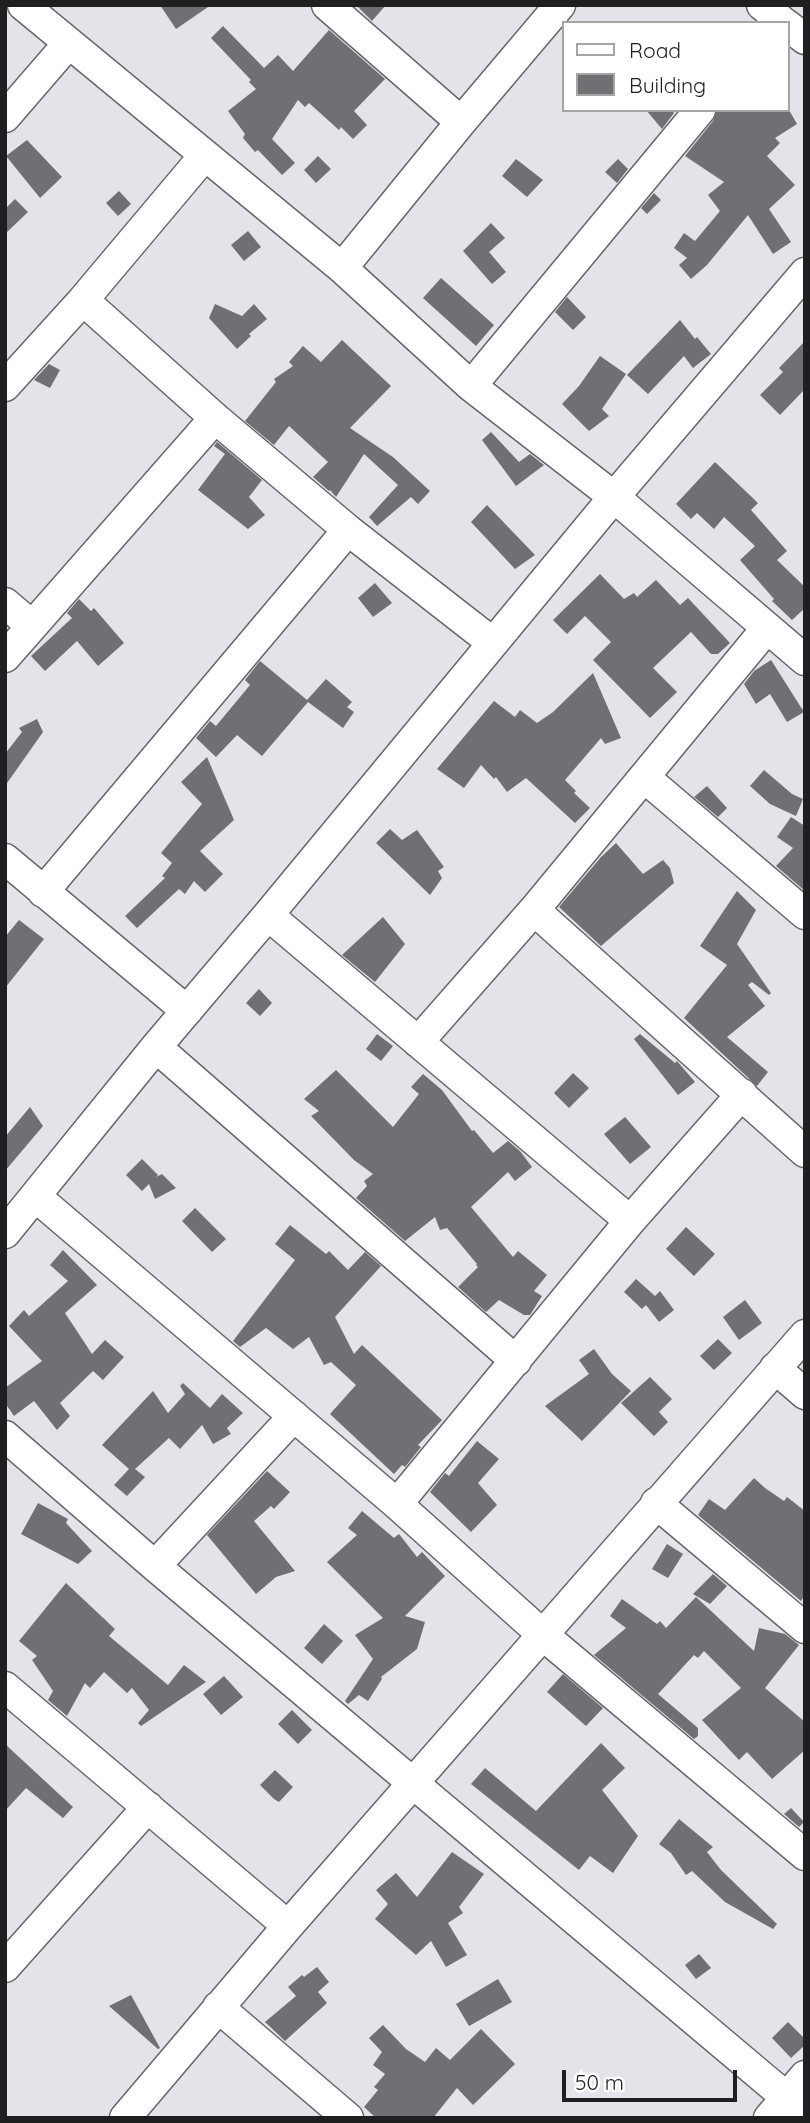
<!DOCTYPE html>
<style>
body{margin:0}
#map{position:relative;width:810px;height:2123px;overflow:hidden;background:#e6e2e9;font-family:Quicksand,sans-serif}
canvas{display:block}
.frame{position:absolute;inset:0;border:7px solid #1f1e20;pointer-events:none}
.legend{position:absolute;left:562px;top:21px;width:228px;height:91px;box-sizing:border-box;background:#fff;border:2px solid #a5a5a6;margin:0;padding:9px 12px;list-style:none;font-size:21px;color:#1f1e20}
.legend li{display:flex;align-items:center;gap:14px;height:35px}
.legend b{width:35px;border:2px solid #a5a5a6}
.scale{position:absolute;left:562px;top:2070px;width:175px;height:32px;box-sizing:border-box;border:4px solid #1f1e20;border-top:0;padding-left:9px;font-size:21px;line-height:24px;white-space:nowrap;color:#1f1e20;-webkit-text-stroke:5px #fff;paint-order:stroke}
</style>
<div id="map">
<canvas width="810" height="2123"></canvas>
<div class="frame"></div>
<ul class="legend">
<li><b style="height:9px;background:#fff"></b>Road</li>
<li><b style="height:19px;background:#716e74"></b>Building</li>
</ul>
<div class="scale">50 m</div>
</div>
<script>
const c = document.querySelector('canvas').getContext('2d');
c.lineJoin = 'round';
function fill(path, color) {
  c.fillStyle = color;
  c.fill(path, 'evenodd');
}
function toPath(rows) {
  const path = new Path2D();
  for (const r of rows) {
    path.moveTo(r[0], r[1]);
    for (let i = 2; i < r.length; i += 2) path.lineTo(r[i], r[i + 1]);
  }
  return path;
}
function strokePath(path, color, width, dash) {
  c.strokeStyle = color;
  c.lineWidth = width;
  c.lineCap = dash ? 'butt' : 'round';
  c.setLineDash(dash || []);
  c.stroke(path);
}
fill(toPath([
 [160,5,211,5,176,29],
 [356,5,386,5,372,21],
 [223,26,264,68,278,55,293,71,329,30,385,79,354,111,367,125,353,139,341,127,339,130,309,103,305,107,298,100,272,139,295,163,282,175,258,150,255,152,243,138,245,134,228,111,256,89,249,82,251,80,211,38],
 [646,110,672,110,674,113,662,129],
 [717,110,789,110,797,124,775,138,780,143,767,156,795,185,769,209,791,242,773,254,748,215,707,265,691,279,679,265,687,258,674,248,684,233,695,241,720,211,708,195,724,182,685,156,713,121],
 [27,140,62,177,40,198,6,156],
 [318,156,331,169,316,183,304,170],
 [516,159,543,180,527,197,502,176],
 [618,159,628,169,617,183,605,172],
 [119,191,131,204,118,216,106,203],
 [654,193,661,200,647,214,641,208],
 [15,199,28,212,5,234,5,209],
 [491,223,505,238,489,252,506,272,492,284,463,251],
 [248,231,261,247,244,261,231,245],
 [441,278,494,325,476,346,423,298],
 [567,297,586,317,573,330,555,312],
 [215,304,242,316,254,304,267,319,249,334,251,336,237,349,209,318],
 [680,320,695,339,697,337,711,354,693,368,684,356,648,394,627,375],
 [342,340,391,386,350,428,393,457,430,491,418,504,411,497,377,526,369,517,398,485,364,454,336,497,330,490,329,491,313,477,328,462,289,426,274,445,245,421,276,382,274,379,293,366,289,362,303,346,321,362],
 [805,341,805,389,780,415,760,395,783,372,779,368],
 [600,356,626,374,602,409,609,416,589,431,562,404,579,386],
 [49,364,60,370,50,388,34,380],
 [491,432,519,462,530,454,544,465,516,486,482,440],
 [217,442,262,480,249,497,265,515,248,529,198,490,225,454,214,446],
 [715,462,758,503,751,510,787,551,777,560,805,587,805,608,792,620,772,601,774,599,740,560,755,546,724,517,714,529,697,513,691,519,676,504],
 [487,505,535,555,515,569,471,522],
 [600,574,624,599,634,593,637,597,656,580,680,605,688,598,730,643,718,654,711,654,691,632,653,668,677,692,650,718,593,660,611,642,585,616,567,634,553,620],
 [375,583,392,603,373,617,358,598],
 [79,599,91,611,94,608,124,643,98,666,77,641,45,671,31,656,72,618,67,613],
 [771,660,804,712,787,722,770,694,756,704,744,684,754,671],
 [260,661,307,700,326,679,352,702,347,707,354,712,343,728,308,702,262,756,237,735,216,757,196,738,210,721,216,726,250,685,245,680],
 [593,673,621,738,605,744,601,738,565,780,576,791,574,793,590,808,575,823,526,778,507,792,496,777,494,779,481,765,464,788,437,769,494,701,515,717,520,710,537,723,553,712],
 [37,719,43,732,5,786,5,754,22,732,19,728],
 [207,757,234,820,200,851,223,874,205,892,194,881,185,894,179,889,137,928,125,916,165,878,162,876,172,863,161,853,202,804,181,782],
 [764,770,792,794,803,799,796,816,770,804,750,786],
 [707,786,727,808,718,817,694,797],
 [791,817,805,826,805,891,776,866,793,848,777,837],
 [390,829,402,840,417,830,444,867,438,871,442,878,430,895,376,843],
 [616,843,643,874,663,860,670,868,674,883,601,946,559,907,601,857],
 [737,891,756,910,737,944,771,993,769,995,752,982,748,985,765,1006,727,1037,768,1072,757,1086,684,1018,727,965,700,946],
 [383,917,405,944,375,982,342,955],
 [19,920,44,939,5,988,5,937],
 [259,989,272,1003,260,1016,246,1003],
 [377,1034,393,1046,381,1061,366,1049],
 [640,1034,675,1063,677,1061,695,1082,678,1095,634,1039],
 [336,1070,393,1127,419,1094,411,1087,423,1074,442,1090,472,1131,474,1130,493,1153,508,1141,520,1151,532,1167,515,1181,508,1172,471,1207,513,1257,518,1251,547,1275,534,1291,542,1296,530,1315,524,1315,499,1300,486,1312,458,1287,478,1267,476,1265,477,1264,447,1228,440,1230,435,1217,405,1241,356,1198,367,1186,364,1181,373,1174,354,1160,311,1116,319,1111,304,1099],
 [573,1073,589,1088,569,1108,554,1093],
 [30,1107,43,1126,5,1171,5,1137],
 [625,1117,651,1147,630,1164,604,1134],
 [142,1159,158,1175,156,1177,162,1174,176,1188,155,1199,149,1184,142,1191,126,1175],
 [195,1208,226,1239,212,1252,182,1221],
 [290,1225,326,1254,329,1251,348,1270,365,1252,381,1266,335,1317,354,1354,362,1345,442,1420,418,1445,421,1447,405,1467,402,1465,394,1474,330,1414,356,1385,331,1362,324,1365,309,1337,293,1349,266,1328,240,1347,233,1341,295,1260,275,1244],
 [686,1227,715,1254,694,1276,666,1249],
 [63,1250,97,1285,65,1313,92,1354,105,1340,124,1357,103,1380,93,1371,60,1403,70,1416,57,1430,34,1401,14,1416,5,1403,5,1388,42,1361,9,1326,24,1310,29,1316,68,1281,50,1265],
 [636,1279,655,1296,642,1309,624,1292],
 [660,1291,674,1310,659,1322,646,1305],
 [745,1300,762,1323,739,1340,723,1317],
 [718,1339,732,1353,714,1370,700,1356],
 [594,1349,612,1374,631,1391,582,1441,545,1406,589,1374,579,1360],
 [650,1377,672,1399,659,1412,668,1422,654,1436,621,1403],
 [183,1383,210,1408,222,1394,243,1413,227,1428,231,1434,213,1444,202,1425,180,1449,169,1438,135,1469,145,1477,127,1496,114,1485,129,1469,102,1445,153,1391,168,1413,185,1394,180,1386],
 [477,1441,499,1459,478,1483,497,1505,471,1532,430,1492,445,1473,449,1476],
 [267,1471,290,1492,274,1509,271,1506,254,1521,295,1571,276,1577,256,1594,207,1535],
 [754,1478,765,1488,784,1501,787,1497,805,1511,805,1595,801,1601,698,1515,709,1499,725,1510],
 [38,1503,68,1519,66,1523,92,1551,78,1564,21,1534],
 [362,1511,394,1538,399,1534,417,1557,422,1552,445,1576,405,1616,425,1622,417,1649,381,1677,382,1679,368,1701,359,1695,348,1704,345,1701,373,1659,355,1635,383,1618,327,1562,357,1535,348,1528],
 [667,1544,683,1554,668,1578,652,1569],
 [713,1574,727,1586,710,1604,693,1594],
 [66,1583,115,1629,109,1636,168,1685,184,1665,206,1682,141,1726,138,1723,149,1710,132,1688,127,1693,104,1672,90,1688,85,1683,67,1716,48,1700,53,1691,32,1660,37,1656,19,1641],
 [696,1597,754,1651,759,1628,785,1634,799,1645,765,1688,805,1722,805,1750,772,1779,747,1752,739,1760,702,1720,741,1688,704,1651,698,1658,694,1655,658,1694,698,1728,698,1736,694,1739,594,1655,626,1628,610,1616,622,1599,657,1624,660,1621,666,1628],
 [324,1624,343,1641,322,1664,304,1648],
 [563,1674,603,1708,586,1726,547,1692],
 [224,1676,243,1697,221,1715,203,1694],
 [292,1710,312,1730,298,1744,278,1724],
 [601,1743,625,1768,602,1790,638,1836,613,1873,590,1856,579,1870,471,1784,485,1768,536,1811],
 [5,1744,73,1807,63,1818,26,1788,5,1811],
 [275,1770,293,1787,279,1802,274,1799,260,1785],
 [791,1808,804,1822,799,1827,784,1814],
 [679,1819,713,1847,707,1852,721,1870,777,1924,773,1929,725,1902,692,1871,686,1875,671,1853,659,1844],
 [452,1852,484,1874,459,1907,463,1913,448,1923,467,1955,446,1967,431,1941,416,1955,375,1919,388,1904,376,1890,396,1873,417,1897],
 [699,1954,711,1968,696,1979,685,1965],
 [317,1967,329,1982,318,1992,327,2003,285,2041,265,2022,296,1996,288,1987,302,1975,304,1977],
 [498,1979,512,2002,469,2026,456,2004],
 [131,1995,160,2048,158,2049,109,2006],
 [788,2022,805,2039,805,2045,791,2058,772,2038],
 [383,2025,406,2049,425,2062,436,2048,450,2060,481,2029,515,2064,473,2105,457,2088,433,2118,376,2118,364,2107,378,2090,374,2087,385,2074,373,2065,382,2052,369,2038]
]), '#716e74');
const minor = toPath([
 [23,5,342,268,471,386,614,497,805,660],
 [327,5,461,122],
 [762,5,784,23],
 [787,25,805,39],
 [5,117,68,44],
 [342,268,461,122,560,5],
 [83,300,215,418,348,530,493,643],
 [5,386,83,300,205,155],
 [471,386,700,110],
 [5,603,31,625],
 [5,657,215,418],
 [644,777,805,914],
 [5,859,187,1011],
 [43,892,348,530],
 [534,910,805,1152],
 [268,915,630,1221],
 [418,1042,534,910,767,628],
 [156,1047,516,1361],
 [35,1196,397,1504,543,1635,805,1855],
 [5,1233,156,1047,268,915,614,497,805,273],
 [775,1368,805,1394],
 [5,1436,155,1566,805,2113],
 [656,1503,805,1628],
 [397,1504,630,1221,742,1094],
 [155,1566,294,1416],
 [5,1687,288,1926],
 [5,1967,148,1807],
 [218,2007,348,2118],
 [125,2118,288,1926,805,1335],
 [769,2118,805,2076]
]);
strokePath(minor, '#67646a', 33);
strokePath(minor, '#fff', 30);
</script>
